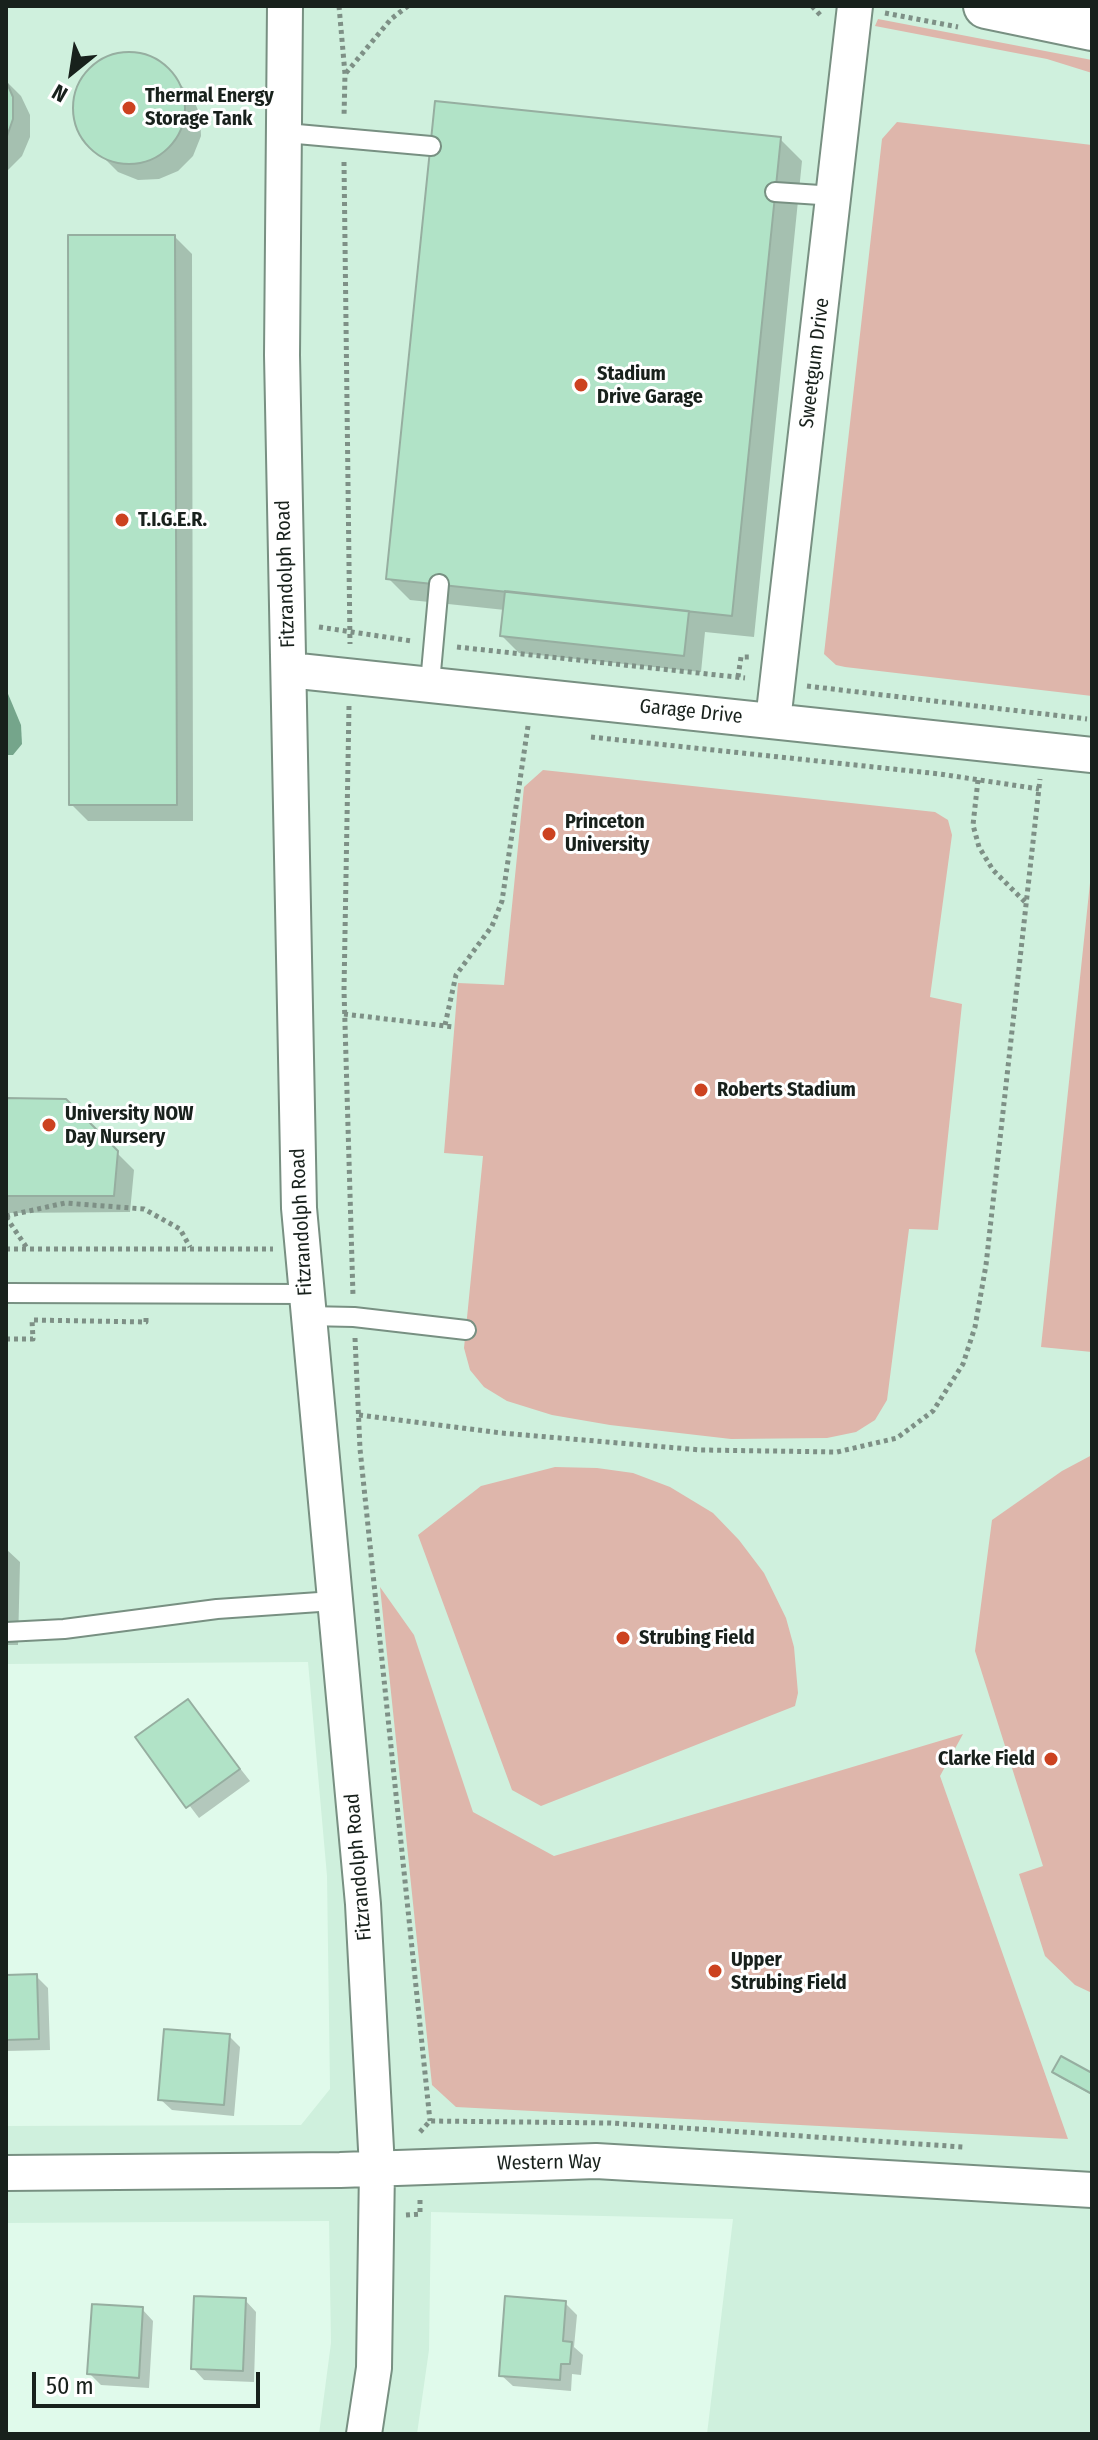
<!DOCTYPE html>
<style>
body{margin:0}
#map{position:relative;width:1098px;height:2440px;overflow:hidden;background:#e0faeb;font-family:"Fira Sans Condensed",sans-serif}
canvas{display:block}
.frame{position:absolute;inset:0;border:8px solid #18211c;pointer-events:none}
.north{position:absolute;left:32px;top:32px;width:80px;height:80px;-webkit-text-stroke:6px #fff;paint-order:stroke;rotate:210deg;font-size:22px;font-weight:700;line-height:32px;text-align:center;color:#18211c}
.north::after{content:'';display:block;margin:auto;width:28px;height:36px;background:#18211c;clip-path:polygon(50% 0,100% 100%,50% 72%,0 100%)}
.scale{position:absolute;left:32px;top:2372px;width:228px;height:36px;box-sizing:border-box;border:4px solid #18211c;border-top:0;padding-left:10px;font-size:24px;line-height:28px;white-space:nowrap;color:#18211c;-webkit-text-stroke:6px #fff;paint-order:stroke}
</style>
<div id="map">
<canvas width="1098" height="2440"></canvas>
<div class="frame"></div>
<div class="north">N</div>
<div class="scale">50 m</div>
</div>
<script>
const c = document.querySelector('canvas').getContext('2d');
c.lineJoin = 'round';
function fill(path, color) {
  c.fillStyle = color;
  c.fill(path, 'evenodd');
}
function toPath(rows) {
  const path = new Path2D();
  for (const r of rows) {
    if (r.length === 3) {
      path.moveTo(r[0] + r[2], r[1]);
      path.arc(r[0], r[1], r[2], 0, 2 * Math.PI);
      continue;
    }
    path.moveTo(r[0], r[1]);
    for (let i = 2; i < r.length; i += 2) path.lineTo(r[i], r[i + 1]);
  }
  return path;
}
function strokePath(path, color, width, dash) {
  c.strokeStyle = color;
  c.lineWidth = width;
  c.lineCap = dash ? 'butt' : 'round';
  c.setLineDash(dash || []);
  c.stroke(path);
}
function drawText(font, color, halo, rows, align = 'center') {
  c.font = font + ' "Fira Sans Condensed",sans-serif';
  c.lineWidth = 6;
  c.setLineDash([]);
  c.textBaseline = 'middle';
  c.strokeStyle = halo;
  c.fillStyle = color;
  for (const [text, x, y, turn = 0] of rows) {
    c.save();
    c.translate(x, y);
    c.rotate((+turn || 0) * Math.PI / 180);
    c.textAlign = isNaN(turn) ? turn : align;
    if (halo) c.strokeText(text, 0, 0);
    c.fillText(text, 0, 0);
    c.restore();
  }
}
fill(toPath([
 [6,6,1092,6,1092,2434,707,2434,733,2219,431,2212,429,2350,417,2434,319,2434,331,2343,329,2221,6,2223,6,2126,301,2125,330,2089,327,1876,308,1662,6,1664]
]), '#cff0dd');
fill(toPath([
 [878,19,1092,60,1092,73,1047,59,875,26],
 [897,122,1092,145,1092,696,845,667,836,665,824,654,882,139],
 [543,770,935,812,948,820,952,835,930,997,962,1004,938,1230,909,1229,887,1400,875,1420,856,1432,827,1438,731,1439,610,1425,552,1415,507,1401,484,1387,470,1370,464,1348,483,1156,444,1153,458,983,504,985,524,787],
 [1092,864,1092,1352,1041,1347],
 [1092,1455,1092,1993,1075,1985,1045,1956,1019,1874,1043,1866,975,1651,992,1520,1062,1471],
 [555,1467,597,1468,633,1473,670,1487,713,1513,739,1540,764,1573,786,1618,794,1647,798,1693,795,1706,541,1806,512,1790,418,1535,481,1486],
 [380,1587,414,1635,473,1812,554,1856,963,1734,940,1776,1068,2139,456,2107,432,2085]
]), '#deb6ab');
fill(toPath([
 [6,689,21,725,22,744,13,755,6,755]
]), '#75a58b');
fill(toPath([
 [117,55,139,55,158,63,192,96,200,115,201,136,193,156,178,171,159,179,138,180,118,172,85,139,76,120,76,99,83,79,98,64],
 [6,81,21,96,30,115,30,137,22,156,6,172],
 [780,139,802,161,754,637,705,632,701,672,519,653,502,636,505,610,410,600,388,578],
 [175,237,192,254,193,821,88,821,71,804],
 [6,1100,65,1101,134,1170,130,1212,6,1213],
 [6,1549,20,1562,18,1645,6,1645],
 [188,1702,250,1781,199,1818,138,1738],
 [36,1976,48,1988,50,2050,6,2051,6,1977],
 [229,2036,240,2047,234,2116,172,2110,160,2099],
 [1054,2072,1092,2075,1092,2095,1059,2077],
 [245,2300,256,2312,254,2382,204,2380,193,2368],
 [565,2303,577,2315,574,2347,583,2355,581,2375,572,2374,571,2391,513,2386,501,2375],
 [142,2309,153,2321,149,2388,101,2385,89,2373]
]), '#0003');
const building = toPath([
 [129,108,56],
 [6,81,13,97,13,119,6,139,6,81],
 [435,101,781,137,732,616,386,579,435,101],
 [68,235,175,235,177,805,69,805,68,235],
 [505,591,689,611,684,656,500,636,505,591],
 [6,1098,66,1099,118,1151,114,1196,6,1196,6,1098],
 [188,1699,240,1769,186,1808,135,1737,188,1699],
 [37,1974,39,2039,6,2040,6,1975,37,1974],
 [164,2029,230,2034,224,2105,158,2100,164,2029],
 [1061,2056,1092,2073,1092,2094,1052,2072,1061,2056],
 [194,2296,246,2298,243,2371,191,2369,194,2296],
 [505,2296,566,2301,563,2341,572,2342,570,2364,561,2364,560,2380,499,2376,505,2296],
 [92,2304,143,2307,139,2378,87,2374,92,2304]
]);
fill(building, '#b1e3c7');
strokePath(building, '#96aea0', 2);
const lane = toPath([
 [286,133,431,146],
 [775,192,835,196],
 [430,683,439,584],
 [6,1293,305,1294],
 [307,1316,354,1317,466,1330],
 [6,1632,64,1629,217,1609,334,1601]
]);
const street = toPath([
 [285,6,282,355,299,1208,363,1904,377,2168,374,2368,364,2434],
 [289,670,1092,755],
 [773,721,855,6],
 [6,2173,340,2170,596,2161,1092,2190]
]);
const secondary = toPath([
 [986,6,1092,28]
]);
strokePath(lane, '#789082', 22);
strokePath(street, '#789082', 38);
strokePath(secondary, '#789082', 48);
strokePath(toPath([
 [339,6,345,74,344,117],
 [812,6,822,17],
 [885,13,958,27],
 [346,73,391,19,408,6],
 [344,162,350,644],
 [319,627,412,641],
 [457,647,745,678],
 [738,677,741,657,750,657],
 [807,686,1087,719],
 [349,706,344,990,353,1296],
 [591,737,940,774,1039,789],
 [978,780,973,825,979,847,993,870,1026,903],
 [344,1014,454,1027],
 [445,1025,456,975,492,926,502,901,528,726],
 [6,1216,65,1203,144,1209,180,1229,190,1247],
 [6,1217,27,1248],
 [6,1249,273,1249],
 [355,1338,360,1449,430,2121],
 [6,1339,33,1339,32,1320,146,1322,146,1315],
 [359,1415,501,1433,701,1450,837,1452,897,1438,933,1411,963,1364,975,1327,986,1265,1040,779],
 [420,2132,430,2121,610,2123,963,2147],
 [406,2215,420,2214,420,2199]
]), '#7e9086', 5, [4, 4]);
strokePath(lane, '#fff', 18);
strokePath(street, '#fff', 34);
strokePath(secondary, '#fff', 44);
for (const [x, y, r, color] of [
 [129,108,8,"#cc4220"],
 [581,385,8,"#cc4220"],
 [122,520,8,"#cc4220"],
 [549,834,8,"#cc4220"],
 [701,1090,8,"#cc4220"],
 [49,1125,8,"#cc4220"],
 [623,1638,8,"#cc4220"],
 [1051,1759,8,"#cc4220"],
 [715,1971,8,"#cc4220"]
]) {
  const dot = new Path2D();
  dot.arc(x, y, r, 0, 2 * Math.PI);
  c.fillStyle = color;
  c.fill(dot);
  strokePath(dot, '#fff', 3);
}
drawText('bold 20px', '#18211c', '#fff', [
 ["Thermal Energy",145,96],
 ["Storage Tank",145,119],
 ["Stadium",597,374],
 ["Drive Garage",597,397],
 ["T.I.G.E.R.",138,520],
 ["Princeton",565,822],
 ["University",565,845],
 ["Roberts Stadium",717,1090],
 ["University NOW",65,1114],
 ["Day Nursery",65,1137],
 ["Strubing Field",639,1638],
 ["Clarke Field",1035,1759,"right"],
 ["Upper",731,1960],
 ["Strubing Field",731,1983]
], 'left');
drawText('20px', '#18211c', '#fff', [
 ["Sweetgum Drive",815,363,-83],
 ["Fitzrandolph Road",286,574,-92],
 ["Garage Drive",691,712,6],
 ["Fitzrandolph Road",302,1222,-93],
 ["Fitzrandolph Road",359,1867,-95],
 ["Western Way",549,2163,-1]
]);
</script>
